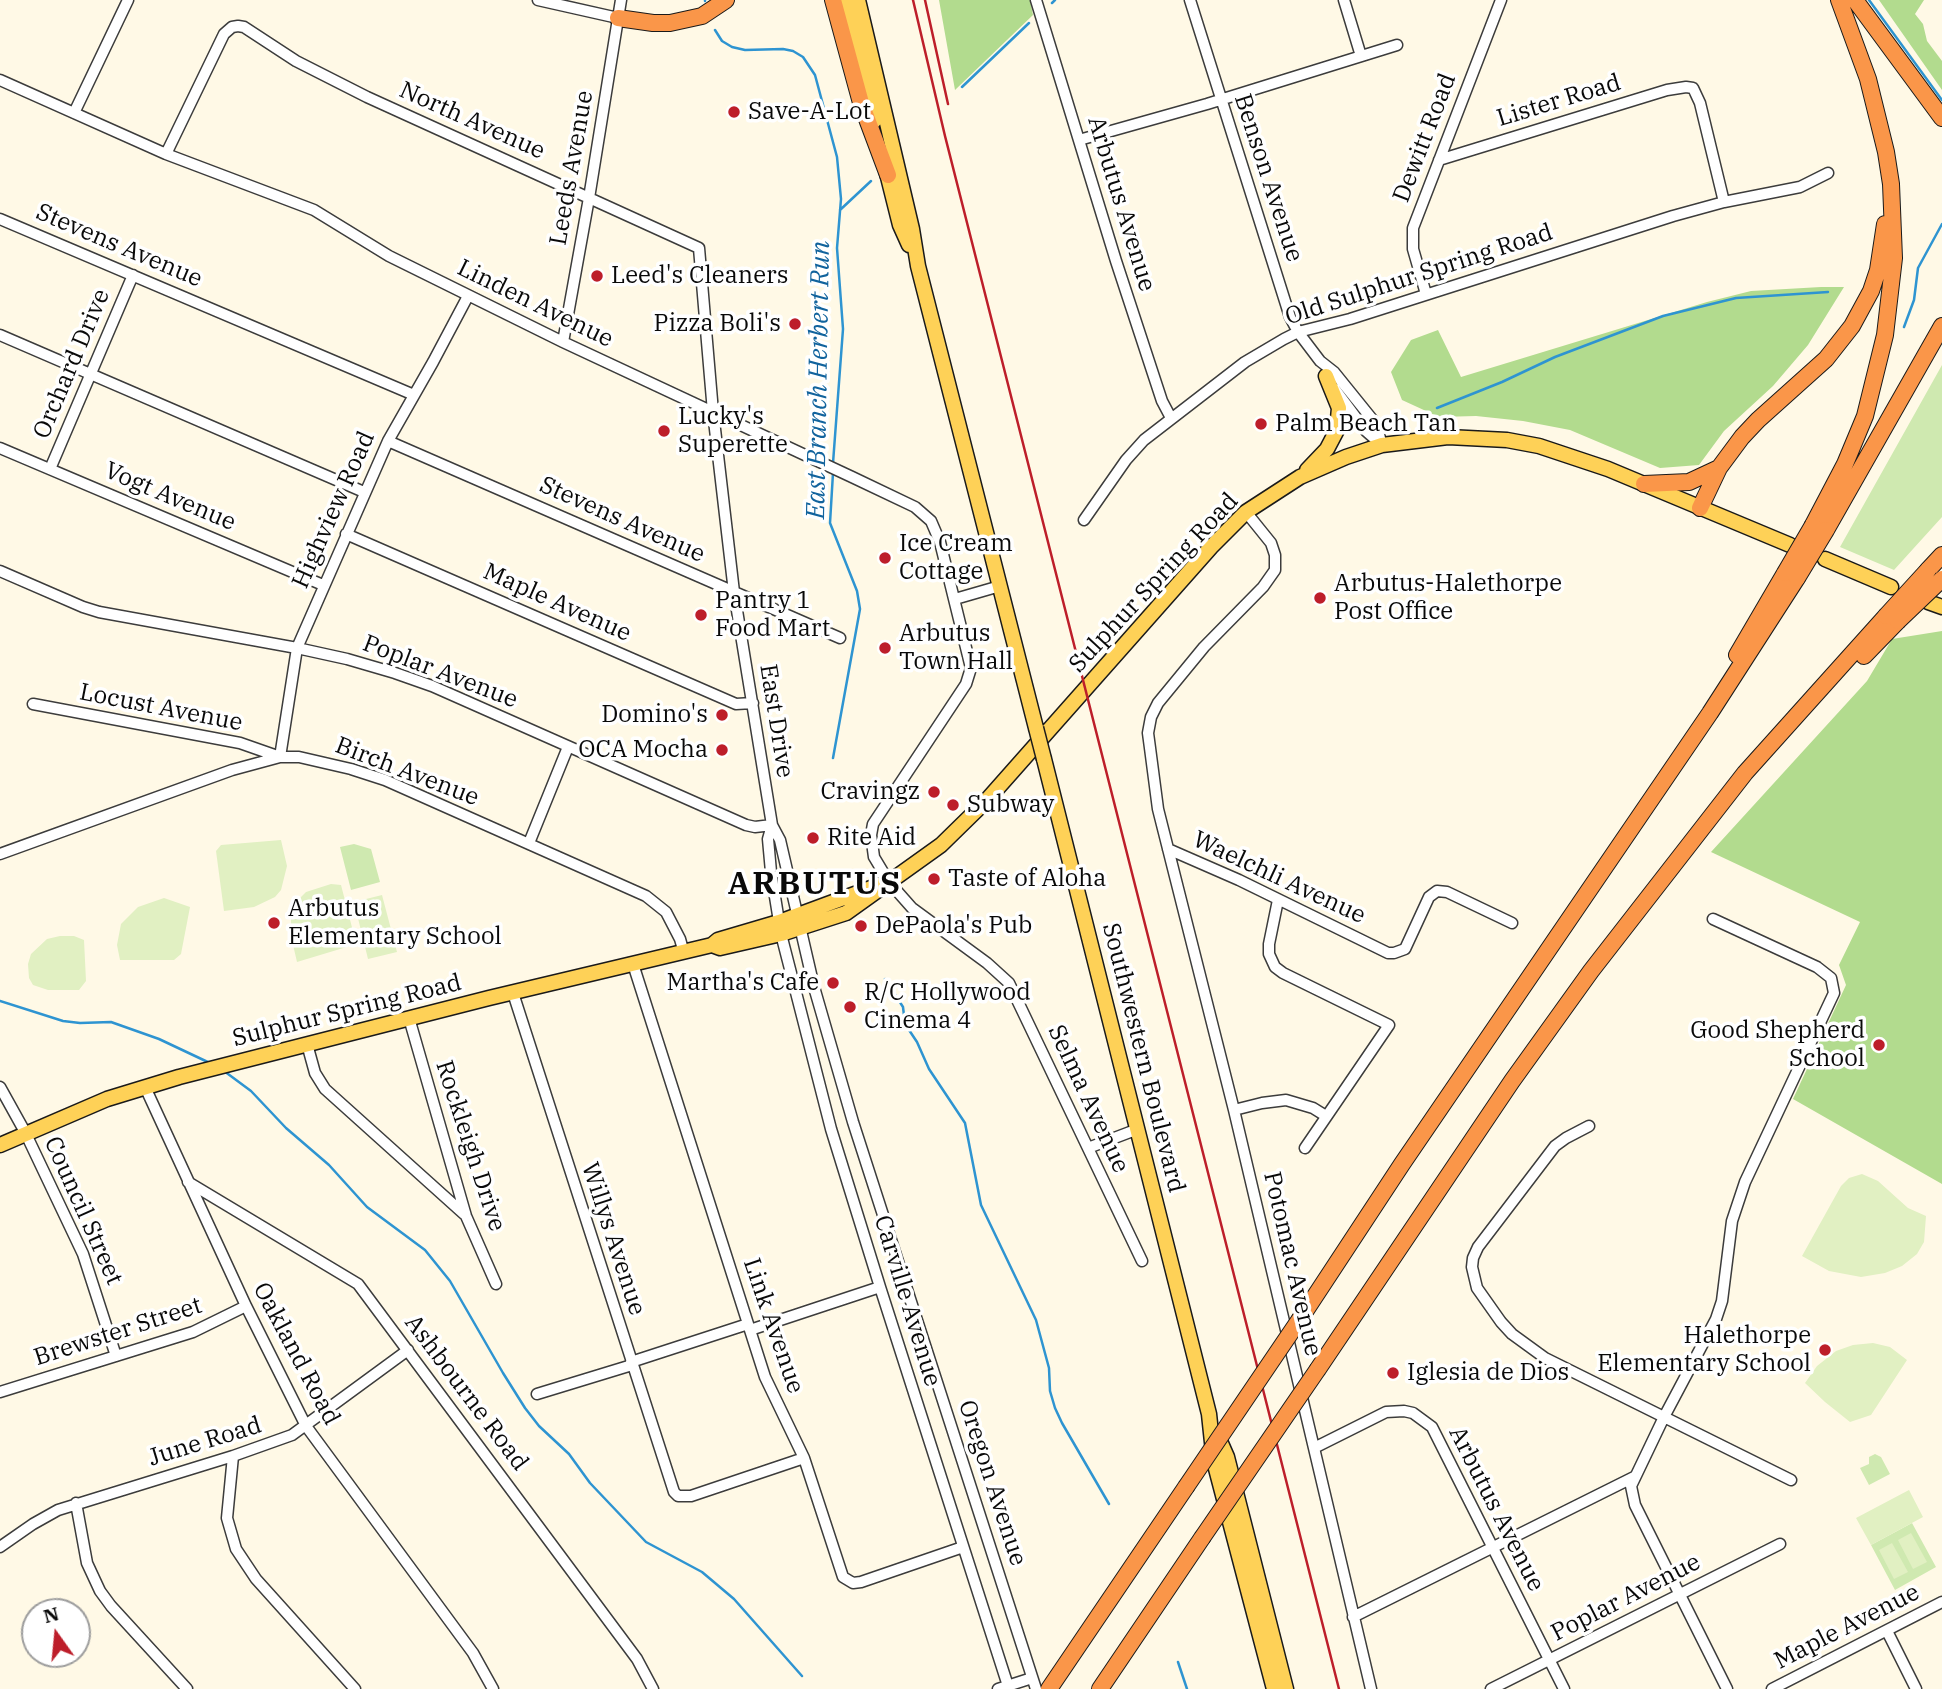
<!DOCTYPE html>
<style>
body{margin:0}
#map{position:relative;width:1942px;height:1689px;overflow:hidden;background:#fff9e6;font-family:"IBM Plex Serif",serif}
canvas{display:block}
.north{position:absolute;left:21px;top:1598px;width:70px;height:70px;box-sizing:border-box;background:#fff;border:2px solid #9d9d9d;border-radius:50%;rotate:345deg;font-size:19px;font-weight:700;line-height:28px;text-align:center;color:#090909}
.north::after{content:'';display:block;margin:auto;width:24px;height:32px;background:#bd1e2a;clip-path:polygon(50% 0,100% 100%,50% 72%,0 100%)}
</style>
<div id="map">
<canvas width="1942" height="1689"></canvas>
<div class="north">N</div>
</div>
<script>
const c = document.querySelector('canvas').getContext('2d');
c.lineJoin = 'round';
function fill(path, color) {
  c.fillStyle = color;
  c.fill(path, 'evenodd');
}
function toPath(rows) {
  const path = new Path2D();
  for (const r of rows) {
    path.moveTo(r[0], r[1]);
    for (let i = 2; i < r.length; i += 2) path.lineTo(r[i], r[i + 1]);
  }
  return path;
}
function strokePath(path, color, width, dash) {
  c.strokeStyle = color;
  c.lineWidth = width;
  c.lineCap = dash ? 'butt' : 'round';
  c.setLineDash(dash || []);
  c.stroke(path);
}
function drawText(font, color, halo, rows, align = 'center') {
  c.font = font + ' "IBM Plex Serif",serif';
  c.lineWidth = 7;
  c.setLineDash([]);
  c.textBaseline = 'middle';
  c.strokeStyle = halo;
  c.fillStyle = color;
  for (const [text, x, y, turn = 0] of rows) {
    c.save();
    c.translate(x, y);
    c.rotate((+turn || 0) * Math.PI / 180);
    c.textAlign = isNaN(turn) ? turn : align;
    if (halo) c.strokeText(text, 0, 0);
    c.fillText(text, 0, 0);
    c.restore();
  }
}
fill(toPath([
 [1942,365,1942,517,1894,570,1840,547],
 [354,844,371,849,380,882,351,890,340,847],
 [1875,1454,1881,1457,1890,1474,1869,1485,1860,1468,1869,1464,1869,1457],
 [1912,1523,1936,1567,1895,1590,1871,1545]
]), '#cfe9b0');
fill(toPath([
 [939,0,1030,0,1033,15,955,90],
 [1879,0,1924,0,1915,14,1923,24,1927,41,1942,61,1942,90],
 [1821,287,1844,287,1808,345,1773,386,1724,431,1699,465,1660,468,1570,430,1523,421,1476,416,1439,417,1402,400,1391,372,1411,340,1438,330,1461,377,1707,302,1751,291],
 [1942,631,1942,1184,1793,1099,1846,985,1839,965,1860,922,1711,852,1867,681,1892,639]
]), '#b2db8e');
fill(toPath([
 [281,840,287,866,281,890,275,897,254,907,224,911,216,851,221,845],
 [331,884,341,885,355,939,350,946,297,962,291,936,291,912,297,901,306,892],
 [382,895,397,952,368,959,354,902],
 [164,898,190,907,181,954,174,960,120,960,117,945,121,924,138,907],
 [60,936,74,936,84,940,86,981,79,990,48,990,33,985,29,978,28,964,31,954,47,939],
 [1862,1174,1878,1181,1908,1208,1926,1216,1924,1242,1917,1254,1902,1266,1885,1273,1861,1277,1829,1271,1802,1256,1841,1186,1849,1178],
 [1873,1343,1890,1347,1907,1360,1871,1415,1850,1422,1825,1402,1805,1383,1817,1366,1836,1351,1853,1345],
 [1909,1490,1923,1517,1871,1545,1856,1518],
 [1911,1533,1927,1562,1913,1569,1898,1540],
 [1892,1543,1908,1572,1894,1579,1879,1550]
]), '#e1f0c2');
strokePath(toPath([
 [705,0,705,1],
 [1869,0,1942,100],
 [1052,3,1055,0],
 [715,30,722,41,732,47,745,50,783,49,793,51,803,57,815,75,837,157,841,199,837,248,843,329,833,463],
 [962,87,1029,23],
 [840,210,871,181],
 [1904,327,1914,300,1918,268,1942,224],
 [1437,408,1502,382,1555,357,1663,316,1736,298,1828,292],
 [833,473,830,523,857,591,860,609,833,758],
 [885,979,903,1007,905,1024,917,1042,929,1069,965,1123,981,1205,1036,1320,1049,1368,1050,1391,1055,1408,1062,1423,1109,1504],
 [0,1001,63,1021,80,1023,111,1022,159,1039,212,1064],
 [224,1071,251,1091,286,1128,329,1165,367,1207,425,1250,450,1281,503,1373,525,1408,539,1426,569,1454,590,1483,646,1542,702,1572,734,1599,802,1676],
 [1178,1662,1187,1689]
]), '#2e94d1', 2.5);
const minor = toPath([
 [538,0,618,18],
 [1036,0,1116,261,1162,401,1171,418],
 [1190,0,1290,317,1298,332,1320,361,1334,372,1376,424,1382,445],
 [1344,0,1361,56],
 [0,80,166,154,314,210,389,256,563,342,852,477,915,507,931,521,940,542,971,668,966,684,873,824,871,835,874,857,889,882,912,908,987,963,1009,983,1142,1261],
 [74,113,128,0],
 [1079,140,1207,104,1397,45],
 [166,154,224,34,232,27,238,26,244,27,296,61,367,97,699,248,713,412,734,592,772,825,780,840,814,987,853,1122,1036,1689],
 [1439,160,1667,90,1686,87,1693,88,1700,103,1724,202],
 [0,219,414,395],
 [1426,294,1413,249,1413,228,1501,0],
 [0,335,364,492],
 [563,342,589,198,621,0],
 [1334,388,1366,431,1382,445],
 [388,441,840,638],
 [0,448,323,585],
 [50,469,133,275],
 [1246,512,1271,543,1275,555,1275,570,1263,587,1204,647,1158,703,1151,717,1148,733,1150,748,1158,809,1234,1110,1371,1689],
 [1084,520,1126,460,1144,440,1245,362,1284,339,1298,332,1350,319,1673,216,1724,202,1800,187,1828,173],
 [346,534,736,704,753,703],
 [0,571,83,607,99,612,297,648,347,659,395,673,432,686,746,825,755,827,772,825],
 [955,599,1000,586],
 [33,704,240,743,280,757,297,648,388,441,433,362,468,296],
 [772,825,768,839,771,872,781,934,831,1129,880,1287,1009,1689],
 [529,843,568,747],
 [1168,849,1239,880,1388,953,1394,953,1405,949,1429,897,1437,891,1447,892,1512,923],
 [0,854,232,770,280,757,299,757,351,769,385,780,646,896,666,912,680,939,684,953],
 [1278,900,1269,944,1269,954,1275,967,1283,973,1389,1025,1305,1148],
 [1713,919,1817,967,1831,978,1834,993,1745,1182,1732,1221,1722,1301,1716,1319,1664,1417,1631,1486,1635,1505,1727,1689],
 [633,964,765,1377,804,1458,843,1577,853,1583,861,1582,963,1547],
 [513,993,674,1492,678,1496,691,1496,804,1458],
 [409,1018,466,1216,496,1284],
 [307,1044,315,1073,325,1089,464,1214],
 [0,1087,25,1132,83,1254,116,1356],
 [145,1087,246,1306,306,1426,473,1653,493,1689],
 [1234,1110,1262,1103,1286,1100,1313,1108,1326,1116],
 [1589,1126,1566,1138,1555,1146,1478,1247,1473,1258,1472,1267,1477,1288,1501,1322,1512,1334,1545,1358,1791,1480],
 [1088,1148,1138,1129],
 [188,1182,358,1284,637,1659,653,1689],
 [750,1330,880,1287],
 [631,1362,748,1324],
 [0,1392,193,1332,246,1306],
 [537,1394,632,1365],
 [1314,1448,1386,1412,1404,1411,1413,1413,1432,1427,1564,1689],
 [233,1456,227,1518,236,1549,256,1579,355,1689],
 [76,1503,87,1563,100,1591,111,1606,187,1689],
 [0,1547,33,1524,58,1510,233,1456,292,1435,408,1350],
 [1353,1617,1634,1477],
 [1887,1631,1916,1689],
 [998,1689,1032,1678],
 [1491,1689,1780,1544],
 [1772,1689,1942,1602]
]);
const major = toPath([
 [845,0,874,121],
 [858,0,912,229,918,266,1036,728],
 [885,165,900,225,909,245],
 [1307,470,1327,449,1337,430,1339,408,1326,376],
 [1825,559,1891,587],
 [1928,602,1942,607],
 [1044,759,1209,1414,1214,1461,1274,1689],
 [712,945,720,948,781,934,846,913,941,845,987,800,1211,547,1246,512,1300,477,1346,457,1382,445,1448,437,1507,440,1539,446,1608,469,1790,545],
 [0,1145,107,1099,179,1077,489,998,712,945,718,940,779,922,879,885],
 [1216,1432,1227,1457,1286,1689]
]);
const highway = toPath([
 [833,0,861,103,888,175],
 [1855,0,1942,118],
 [618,18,653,23,670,23,702,16,726,0],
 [1644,484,1689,482,1719,468],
 [1700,508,1719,468,1742,437,1758,420,1826,359,1852,326,1871,291,1878,270,1885,224],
 [1813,525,1845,464,1865,416,1885,335,1894,258,1891,184,1886,152,1868,79,1839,0],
 [1826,530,1942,326],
 [1928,570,1942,555],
 [1737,655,1785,573],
 [1864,656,1898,621],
 [1300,1319,1402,1164,1710,713,1797,578],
 [1318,1369,1512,1081,1591,971,1745,773,1886,616],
 [1049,1689,1186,1487],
 [1100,1689,1202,1538]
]);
strokePath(minor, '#3c3c3c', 13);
strokePath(major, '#1a1a1a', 17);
strokePath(highway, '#1a1a1a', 18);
strokePath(minor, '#fff', 10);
strokePath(major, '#fed157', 14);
strokePath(highway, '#fa9649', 16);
strokePath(toPath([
 [913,0,945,136,1339,1689],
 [925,0,948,104]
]), '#bd1e2a', 2.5);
const majorBridge = toPath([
 [1036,728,1044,759]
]);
const highwayBridge = toPath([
 [1785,573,1813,525],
 [1797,578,1826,530],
 [1886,616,1928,570],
 [1898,621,1942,579],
 [1186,1487,1300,1319],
 [1202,1538,1318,1369]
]);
strokePath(majorBridge, '#1a1a1a', 17, []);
strokePath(highwayBridge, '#1a1a1a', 18, []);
strokePath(majorBridge, '#fed157', 14);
strokePath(highwayBridge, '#fa9649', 16);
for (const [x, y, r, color] of [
 [734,112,7,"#bd1e2a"],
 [597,276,7,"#bd1e2a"],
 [795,324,7,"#bd1e2a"],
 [1261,424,7,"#bd1e2a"],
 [664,431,7,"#bd1e2a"],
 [885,558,7,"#bd1e2a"],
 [1320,598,7,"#bd1e2a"],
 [701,615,7,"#bd1e2a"],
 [885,648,7,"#bd1e2a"],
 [722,715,7,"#bd1e2a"],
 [722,750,7,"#bd1e2a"],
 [934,792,7,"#bd1e2a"],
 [953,805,7,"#bd1e2a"],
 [813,838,7,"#bd1e2a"],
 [934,879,7,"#bd1e2a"],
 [274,923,7,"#bd1e2a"],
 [861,926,7,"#bd1e2a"],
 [833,983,7,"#bd1e2a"],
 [850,1007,7,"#bd1e2a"],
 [1879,1045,7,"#bd1e2a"],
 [1825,1350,7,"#bd1e2a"],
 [1393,1373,7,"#bd1e2a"]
]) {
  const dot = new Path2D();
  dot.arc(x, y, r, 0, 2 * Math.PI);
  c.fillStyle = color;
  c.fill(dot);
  strokePath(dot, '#fff', 2.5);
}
drawText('24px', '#090909', '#fff', [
 ["Lister Road",1559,101,-17],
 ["North Avenue",472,121,24],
 ["Dewitt Road",1425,138,-69],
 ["Leeds Avenue",572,168,-80],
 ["Benson Avenue",1268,178,72],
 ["Arbutus Avenue",1121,204,73],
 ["Stevens Avenue",119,246,23],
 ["Old Sulphur Spring Road",1419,275,-18],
 ["Linden Avenue",535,304,26],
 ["Orchard Drive",72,364,-67],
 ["Vogt Avenue",170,497,23],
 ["Highview Road",334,510,-66],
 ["Stevens Avenue",622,520,24],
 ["Sulphur Spring Road",1154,583,-47],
 ["Maple Avenue",557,603,24],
 ["Poplar Avenue",440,672,21],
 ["Locust Avenue",161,708,11],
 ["East Drive",776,721,81],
 ["Birch Avenue",407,772,21],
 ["Waelchli Avenue",1279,878,25],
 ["Sulphur Spring Road",347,1011,-14],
 ["Southwestern Boulevard",1143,1058,76],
 ["Selma Avenue",1088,1099,65],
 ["Rockleigh Drive",470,1146,72],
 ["Council Street",83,1211,66],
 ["Willys Avenue",613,1239,72],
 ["Potomac Avenue",1292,1264,77],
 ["Carville Avenue",907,1301,73],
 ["Link Avenue",773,1326,71],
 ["Brewster Street",118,1332,-18],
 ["Oakland Road",296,1354,62],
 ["Ashbourne Road",466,1393,53],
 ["June Road",205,1442,-17],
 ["Oregon Avenue",992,1483,72],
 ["Arbutus Avenue",1496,1509,63],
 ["Poplar Avenue",1626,1598,-27],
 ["Maple Avenue",1847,1627,-27]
]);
drawText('24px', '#090909', '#fff', [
 ["Save-A-Lot",748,112],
 ["Leed's Cleaners",611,276],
 ["Pizza Boli's",781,324,"right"],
 ["Lucky's",678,417],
 ["Superette",678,445],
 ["Palm Beach Tan",1275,424],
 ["Ice Cream",899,544],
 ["Cottage",899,572],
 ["Arbutus-Halethorpe",1334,584],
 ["Post Office",1334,612],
 ["Pantry 1",715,601],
 ["Food Mart",715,629],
 ["Arbutus",899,634],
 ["Town Hall",899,662],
 ["Domino's",708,715,"right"],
 ["OCA Mocha",708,750,"right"],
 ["Cravingz",920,792,"right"],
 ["Subway",967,805],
 ["Rite Aid",827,838],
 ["Taste of Aloha",948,879],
 ["Arbutus",288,909],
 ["Elementary School",288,937],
 ["DePaola's Pub",875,926],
 ["Martha's Cafe",819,983,"right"],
 ["R/C Hollywood",864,993],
 ["Cinema 4",864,1021],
 ["Good Shepherd",1865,1031,"right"],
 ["School",1865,1059,"right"],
 ["Halethorpe",1811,1336,"right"],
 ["Elementary School",1811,1364,"right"],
 ["Iglesia de Dios",1407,1373]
], 'left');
drawText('italic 26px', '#11639d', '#fff', [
 ["East Branch Herbert Run",819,380,-89]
]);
c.letterSpacing = '2px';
drawText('bold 32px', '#090909', '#fff', [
 ["ARBUTUS",815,885]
]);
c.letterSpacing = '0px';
</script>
